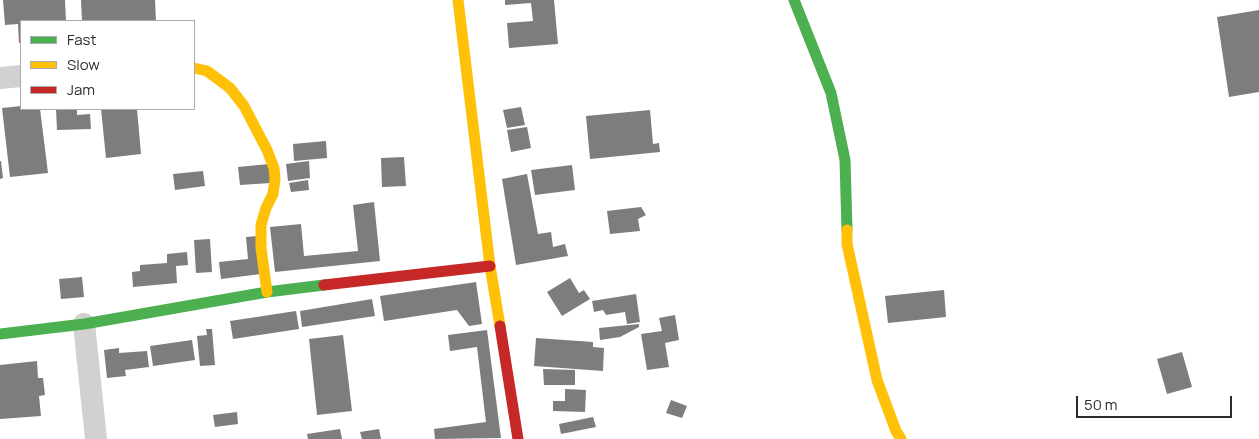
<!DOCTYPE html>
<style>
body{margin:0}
#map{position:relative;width:1259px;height:439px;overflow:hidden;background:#fff;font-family:Manrope,sans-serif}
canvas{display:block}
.legend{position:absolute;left:20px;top:20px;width:175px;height:90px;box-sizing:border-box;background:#fff;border:1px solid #ababab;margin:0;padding:6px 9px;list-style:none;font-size:15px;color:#2c2c2c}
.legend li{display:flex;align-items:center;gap:10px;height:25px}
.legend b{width:25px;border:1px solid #ababab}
.scale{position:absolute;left:1076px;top:396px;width:156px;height:22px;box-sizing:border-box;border:2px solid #2c2c2c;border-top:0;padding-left:6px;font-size:15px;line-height:18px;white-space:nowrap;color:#2c2c2c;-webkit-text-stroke:4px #fff;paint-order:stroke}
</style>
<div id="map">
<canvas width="1259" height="439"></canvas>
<ul class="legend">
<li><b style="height:6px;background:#4caf50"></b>Fast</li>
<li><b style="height:6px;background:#ffc107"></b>Slow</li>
<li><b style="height:6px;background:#c62828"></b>Jam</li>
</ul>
<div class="scale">50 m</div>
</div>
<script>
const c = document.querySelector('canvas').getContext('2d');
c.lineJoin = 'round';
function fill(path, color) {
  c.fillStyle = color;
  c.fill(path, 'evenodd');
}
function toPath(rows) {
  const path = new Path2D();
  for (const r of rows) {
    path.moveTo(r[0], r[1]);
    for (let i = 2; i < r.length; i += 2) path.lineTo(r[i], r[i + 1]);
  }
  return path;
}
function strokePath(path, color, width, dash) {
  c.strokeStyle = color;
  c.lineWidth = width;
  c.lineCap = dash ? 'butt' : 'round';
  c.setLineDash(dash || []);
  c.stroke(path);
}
fill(toPath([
 [3,0,65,0,66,21,21,21,21,43,19,43,18,24,5,25],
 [81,0,155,0,156,21,82,21],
 [505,0,554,0,558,44,509,48,507,23,533,21,531,3,505,5],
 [1259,10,1259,92,1229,97,1217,17],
 [21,106,21,109,40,109,48,173,10,177,2,108],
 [521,107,525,125,507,128,503,110],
 [56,109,77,109,77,115,90,114,91,129,57,130],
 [101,109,137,109,141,154,106,158],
 [650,110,653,144,659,143,660,152,590,159,586,116],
 [527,127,531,148,511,152,507,130],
 [326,141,327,158,294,161,293,144],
 [404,157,406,186,382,187,381,158],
 [0,161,1,161,3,178,0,179],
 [309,161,310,178,288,181,286,164],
 [269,164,271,183,240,185,238,167],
 [572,165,575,190,535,195,531,170],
 [203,171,205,186,175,190,173,174],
 [527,174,538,234,551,232,553,247,565,244,568,256,516,265,502,179],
 [308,180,309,190,291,192,289,183],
 [374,202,380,261,275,272,270,227,301,224,304,256,358,251,353,205],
 [641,207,646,215,638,219,640,231,610,234,607,211],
 [257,236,261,274,221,279,219,262,248,259,246,237],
 [210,239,212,272,196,273,194,240],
 [187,252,188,265,176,266,177,283,133,287,132,272,140,271,140,265,167,263,167,254],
 [82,277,84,297,61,299,59,279],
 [570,278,579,293,584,290,590,299,562,316,547,292],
 [476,282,482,324,469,326,457,310,384,321,380,296],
 [944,290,946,317,888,323,885,296],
 [636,294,640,322,627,324,625,312,606,315,603,310,594,312,592,301],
 [372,299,375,316,302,327,300,311],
 [296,311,299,329,233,339,230,321],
 [675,315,679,340,665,343,669,367,647,370,641,334,662,331,659,318],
 [639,324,639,327,620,337,600,340,599,328],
 [206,329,212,329,215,365,200,366,197,336,207,335],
 [487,330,501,438,435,439,434,429,486,422,477,347,450,351,448,335],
 [343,335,352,411,317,415,309,339],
 [536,338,593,342,593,347,604,348,603,371,534,366],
 [192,340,195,360,153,366,150,346],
 [119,348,119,353,147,351,149,367,125,370,126,376,107,378,104,350],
 [1182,352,1192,387,1167,394,1157,359],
 [37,361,38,378,43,378,45,395,39,396,41,416,0,419,0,365],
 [543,369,575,370,575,385,544,385],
 [565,389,586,390,585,412,553,411,553,401,565,401],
 [671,400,687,406,682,418,666,413],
 [237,412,238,424,215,427,213,415],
 [593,417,596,427,561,434,559,424],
 [340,429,342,439,308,439,307,434],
 [379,429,381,439,362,439,360,432]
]), '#7d7d7d');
strokePath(toPath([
 [0,78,21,76],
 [84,324,96,439]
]), '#d1d1d1', 22);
strokePath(toPath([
 [794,0,831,93,845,160,847,230],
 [0,334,84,324,267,292,324,285]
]), '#4caf50', 11);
strokePath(toPath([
 [458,0,490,266,500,326],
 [194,68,207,71,230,88,244,106,267,150,274,168,275,179,273,194,266,208,261,225,261,248,267,292],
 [847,230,847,244,877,380,896,431,901,439]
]), '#ffc107', 11);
strokePath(toPath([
 [324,285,490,266],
 [500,326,518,439]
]), '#c62828', 11);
</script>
